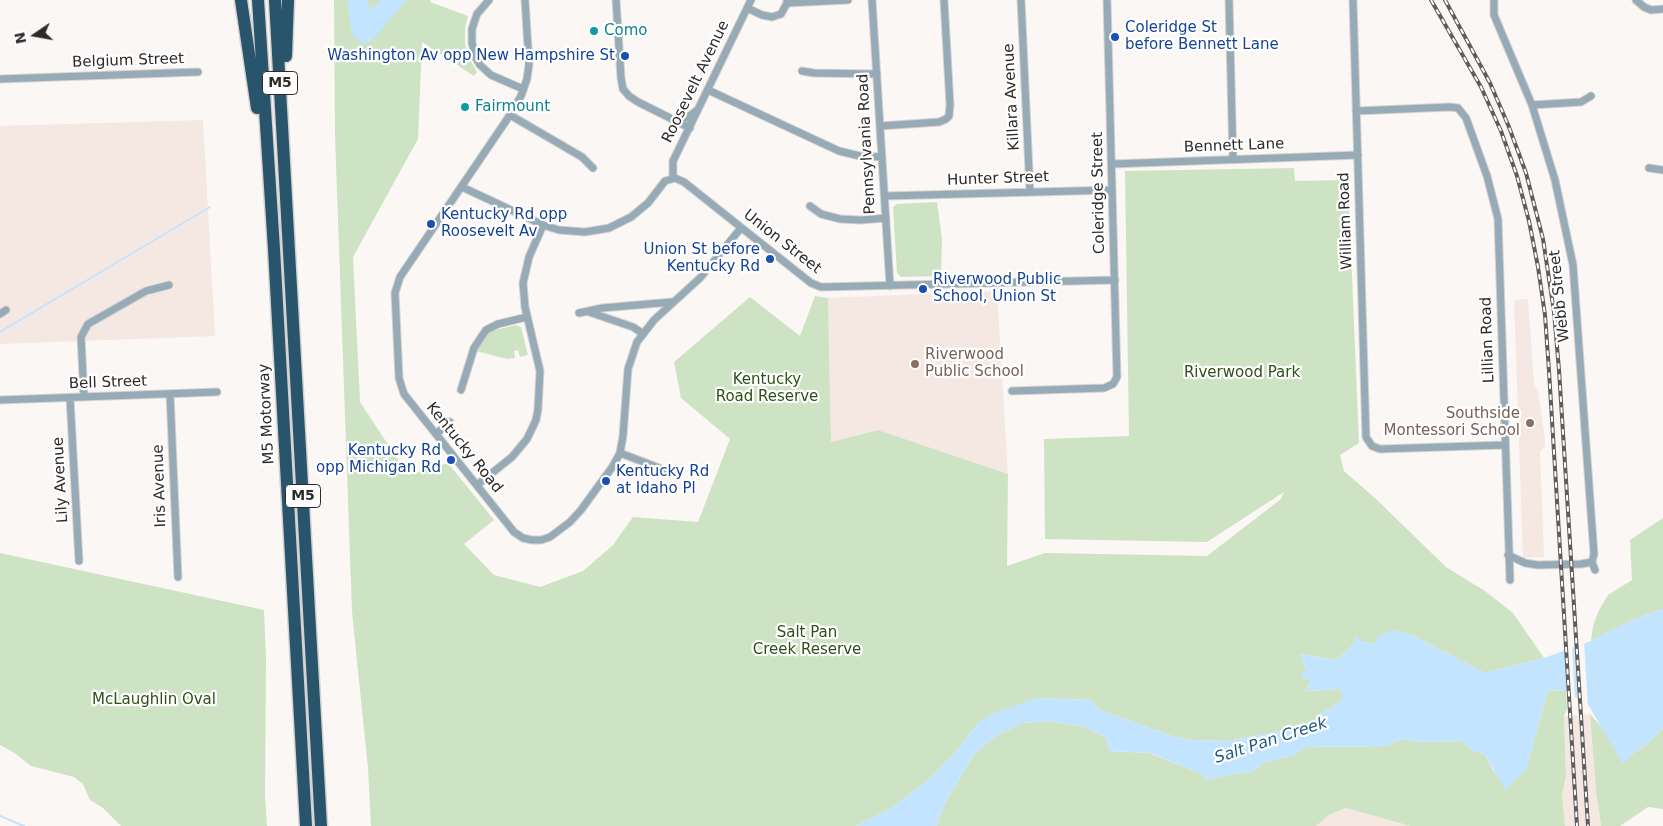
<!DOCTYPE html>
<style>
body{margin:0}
#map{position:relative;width:1663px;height:826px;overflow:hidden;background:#fbf7f5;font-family:"DejaVu Sans",sans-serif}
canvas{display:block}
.north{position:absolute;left:10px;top:10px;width:50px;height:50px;-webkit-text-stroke:4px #fff;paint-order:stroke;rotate:258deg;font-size:14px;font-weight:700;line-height:20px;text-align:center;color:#2c2a2a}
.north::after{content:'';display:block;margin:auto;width:18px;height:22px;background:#2c2a2a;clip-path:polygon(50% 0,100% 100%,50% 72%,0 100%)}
</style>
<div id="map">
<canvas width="1663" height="826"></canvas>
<div class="north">N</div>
</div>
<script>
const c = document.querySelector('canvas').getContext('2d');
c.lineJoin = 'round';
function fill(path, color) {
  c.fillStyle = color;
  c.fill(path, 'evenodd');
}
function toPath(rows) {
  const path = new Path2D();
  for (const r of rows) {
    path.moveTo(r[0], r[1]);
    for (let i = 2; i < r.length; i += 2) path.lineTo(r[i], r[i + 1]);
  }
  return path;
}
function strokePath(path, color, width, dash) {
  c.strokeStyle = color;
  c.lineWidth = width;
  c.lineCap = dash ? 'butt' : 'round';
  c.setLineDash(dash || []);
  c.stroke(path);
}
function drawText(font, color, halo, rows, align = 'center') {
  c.font = font + ' "DejaVu Sans",sans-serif';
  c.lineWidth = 4.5;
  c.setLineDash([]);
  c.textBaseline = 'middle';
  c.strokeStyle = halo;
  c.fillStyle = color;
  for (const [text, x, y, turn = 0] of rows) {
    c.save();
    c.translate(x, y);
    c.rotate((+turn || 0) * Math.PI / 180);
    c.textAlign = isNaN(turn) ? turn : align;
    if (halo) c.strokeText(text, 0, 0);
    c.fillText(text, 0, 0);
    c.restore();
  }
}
fill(toPath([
 [203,120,215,336,0,344,0,126],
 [997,291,1008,474,878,430,831,442,828,298],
 [1528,299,1534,383,1538,392,1545,439,1545,446,1540,451,1544,557,1523,558,1514,300],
 [1590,714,1596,791,1601,826,1565,826,1562,794,1566,776,1564,716],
 [1346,808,1410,826,1316,826,1329,815]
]), '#f5e8e3');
fill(toPath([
 [334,0,431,0,430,2,468,16,465,28,465,44,469,58,477,72,474,76,422,42,418,139,353,257,360,402,408,475,448,463,494,520,464,544,494,575,540,587,583,571,613,545,633,517,698,522,730,439,681,398,674,362,750,297,800,336,815,296,828,298,831,442,878,430,1008,474,1007,566,1045,553,1207,556,1281,499,1284,492,1207,542,1045,539,1044,439,1129,436,1125,171,1294,168,1295,181,1348,180,1359,443,1340,455,1344,471,1376,499,1446,567,1485,591,1513,613,1544,658,1485,673,1410,634,1374,644,1364,642,1353,645,1336,660,1300,654,1311,682,1305,691,1340,689,1343,700,1319,715,1311,723,1282,731,1228,741,1191,740,1172,736,1099,710,1091,700,1037,698,979,722,953,755,926,782,893,807,856,826,371,826,368,768,352,612,335,135],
 [937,202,942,239,941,276,901,277,897,273,893,207,897,204],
 [516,325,521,327,528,355,520,357,518,350,514,351,515,358,507,359,476,351,484,338,489,333,495,330],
 [1663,518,1663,609,1634,619,1591,641,1593,626,1598,612,1608,595,1632,580,1630,540],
 [0,553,264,610,266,659,265,796,267,826,121,826,103,808,90,800,83,784,74,777,31,766,13,752,0,745],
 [1548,690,1566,691,1567,709,1564,716,1566,776,1562,794,1565,826,1410,826,1346,808,1329,815,1316,826,936,826,947,799,974,754,996,736,1022,723,1047,721,1085,727,1105,737,1110,751,1149,753,1202,774,1206,780,1226,775,1251,772,1266,762,1294,755,1305,747,1386,746,1402,739,1422,742,1461,741,1473,751,1484,753,1494,772,1526,769],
 [1590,714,1606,732,1623,763,1637,750,1645,746,1653,737,1658,734,1663,728,1663,809,1648,807,1620,826,1601,826,1596,791]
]), '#cee3c3');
fill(toPath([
 [347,0,367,0,370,10,381,0,406,0,377,35,370,42,362,43,355,38,351,29],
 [1663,609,1663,728,1658,734,1653,737,1645,746,1637,750,1623,764,1589,706,1566,691,1548,690,1526,769,1505,790,1484,753,1473,751,1461,741,1422,742,1402,739,1386,746,1305,747,1294,755,1266,762,1251,772,1226,775,1206,780,1202,774,1150,753,1110,751,1105,737,1085,727,1047,721,1022,723,996,736,974,754,947,799,936,826,856,826,893,807,926,782,953,755,979,722,996,712,1037,698,1091,700,1099,710,1172,736,1191,740,1228,741,1282,731,1311,723,1319,715,1342,700,1340,689,1305,691,1311,682,1301,676,1306,668,1299,654,1336,660,1353,645,1356,635,1364,642,1374,644,1380,635,1394,630,1410,634,1485,673,1544,658,1591,641,1634,619]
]), '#c3e4fe');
fill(toPath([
 [1584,641,1588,709,1578,701,1574,644],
 [1572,645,1575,700,1567,694,1564,648]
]), '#fbf7f5');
strokePath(toPath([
 [0,332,210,207],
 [0,816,24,826]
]), '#c3e4fe', 2);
const minor = toPath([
 [489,0,477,14,472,29,472,43,476,58,480,65,491,75,523,89],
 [525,0,529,64,527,79,521,96,510,115,400,277,395,293,399,378,404,394,514,532,523,538,532,540,541,540,550,537,570,522,581,510,613,466,620,453,623,436,628,369,637,342,654,320,700,278,741,228],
 [616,0,621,78,623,89,629,96,638,102,690,128],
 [787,0,787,3,848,0],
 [872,0,890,286],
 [1021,0,1030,192],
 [1229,0,1233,160],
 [1353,0,1366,437,1372,446,1380,449,1505,445],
 [1494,0,1494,15,1532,105,1555,180,1573,265,1594,554,1592,562,1595,570],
 [1636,0,1644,7,1651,10,1663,9],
 [747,8,762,15,772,17,781,14,787,3],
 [802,71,814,73,877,74],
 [0,79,198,72],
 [708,90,839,151,860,156,882,157],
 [1532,105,1581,102,1591,96],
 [1356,111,1450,107,1458,108,1466,118,1487,176,1498,219,1510,580],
 [510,115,582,157,593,168],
 [674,120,687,118,696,111],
 [880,126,939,122,946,119,949,116,950,105,944,0],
 [1112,164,1358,155],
 [1649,168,1663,170],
 [673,178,673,161,751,0],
 [462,187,543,225,559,230,585,232,609,228,631,217,648,203,665,181,675,178,684,182,811,283,821,287,1115,280],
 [885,196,1112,190],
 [810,206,821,214,840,219,861,220,886,218],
 [589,312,633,327,642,333],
 [579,313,602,308,672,302],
 [0,314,6,310],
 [461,390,474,348,486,330,498,324,527,317],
 [1012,391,1104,388,1113,384,1117,377,1107,0],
 [170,394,178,577],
 [84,397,81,337,88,324,146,291,169,285],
 [70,398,79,561],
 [0,400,217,392],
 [436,434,450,422],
 [620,453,667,471],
 [477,485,512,457,527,439,536,420,538,409,540,371,525,307,523,283,529,257,543,225],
 [1508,555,1525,563,1538,565,1581,564,1592,562]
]);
const motorway = toPath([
 [241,0,257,108],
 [258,0,274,249,306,826],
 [275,0,321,826],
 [286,56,288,0]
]);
strokePath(minor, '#d6d2d0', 9);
strokePath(motorway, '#d6d2d0', 15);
strokePath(minor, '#97abb7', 7);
strokePath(motorway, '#29556c', 12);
const rail = toPath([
 [1431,0,1481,87,1501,131,1517,176,1529,221,1538,267,1545,315,1549,371,1577,826],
 [1445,0,1490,83,1509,127,1526,173,1543,239,1554,312,1559,370,1588,826]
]);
strokePath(rail, '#5f5c5c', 4);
strokePath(rail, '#fff', 2, [5.5]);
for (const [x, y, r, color] of [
 [594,31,5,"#0f9aa8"],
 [1115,37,5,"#1a4fb4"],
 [625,56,5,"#1a4fb4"],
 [465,107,5,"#0f9aa8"],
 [431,224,5,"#1a4fb4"],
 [770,259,5,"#1a4fb4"],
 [923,289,5,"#1a4fb4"],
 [915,364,5,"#8d6e63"],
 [1530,423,5,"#8d6e63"],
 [451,460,5,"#1a4fb4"],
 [606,481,5,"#1a4fb4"]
]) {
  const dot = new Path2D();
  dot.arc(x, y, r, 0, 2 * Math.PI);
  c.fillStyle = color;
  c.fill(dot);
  strokePath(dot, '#fff', 2);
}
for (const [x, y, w] of [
 [280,83,35],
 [303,496,35]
]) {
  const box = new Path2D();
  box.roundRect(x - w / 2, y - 11.5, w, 23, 4);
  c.fillStyle = '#fff';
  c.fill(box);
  strokePath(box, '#2c2a2a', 1);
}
drawText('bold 14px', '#2c2a2a', null, [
 ["M5",280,83],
 ["M5",303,496]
]);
drawText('15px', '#164399', '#fff', [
 ["Coleridge St",1125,28],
 ["before Bennett Lane",1125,45],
 ["Washington Av opp New Hampshire St",615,56,"right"],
 ["Kentucky Rd opp",441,215],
 ["Roosevelt Av",441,232],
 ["Union St before",760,250,"right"],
 ["Kentucky Rd",760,267,"right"],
 ["Riverwood Public",933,280],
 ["School, Union St",933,297],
 ["Kentucky Rd",441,451,"right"],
 ["opp Michigan Rd",441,468,"right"],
 ["Kentucky Rd",616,472],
 ["at Idaho Pl",616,489]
], 'left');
drawText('15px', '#0d838f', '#fff', [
 ["Como",604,31],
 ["Fairmount",475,107]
], 'left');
drawText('15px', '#2c2a2a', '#fff', [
 ["Belgium Street",128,61,-2],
 ["Roosevelt Avenue",696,82,-64],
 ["Killara Avenue",1012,97,-93],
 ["Pennsylvania Road",867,144,-93],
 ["Bennett Lane",1234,146,-2],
 ["Hunter Street",998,179,-2],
 ["Coleridge Street",1099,193,-91],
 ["William Road",1346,221,-92],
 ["Union Street",782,242,38],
 ["Webb Street",1560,296,-96],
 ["Lillian Road",1488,340,-92],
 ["Bell Street",108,383,-2],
 ["M5 Motorway",267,414,-93],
 ["Kentucky Road",464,448,51],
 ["Lily Avenue",61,480,-93],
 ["Iris Avenue",160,486,-92]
]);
drawText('15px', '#785e54', '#fff', [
 ["Riverwood",925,355],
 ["Public School",925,372],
 ["Southside",1520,414,"right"],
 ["Montessori School",1520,431,"right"]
], 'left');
drawText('15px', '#2e4f17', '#fff', [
 ["Riverwood Park",1242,373],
 ["Kentucky",767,380],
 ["Road Reserve",767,397],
 ["Salt Pan",807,633],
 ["Creek Reserve",807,650],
 ["McLaughlin Oval",154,700]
]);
drawText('italic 16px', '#1b5b84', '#fff', [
 ["Salt Pan Creek",1271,741,-18]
]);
</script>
